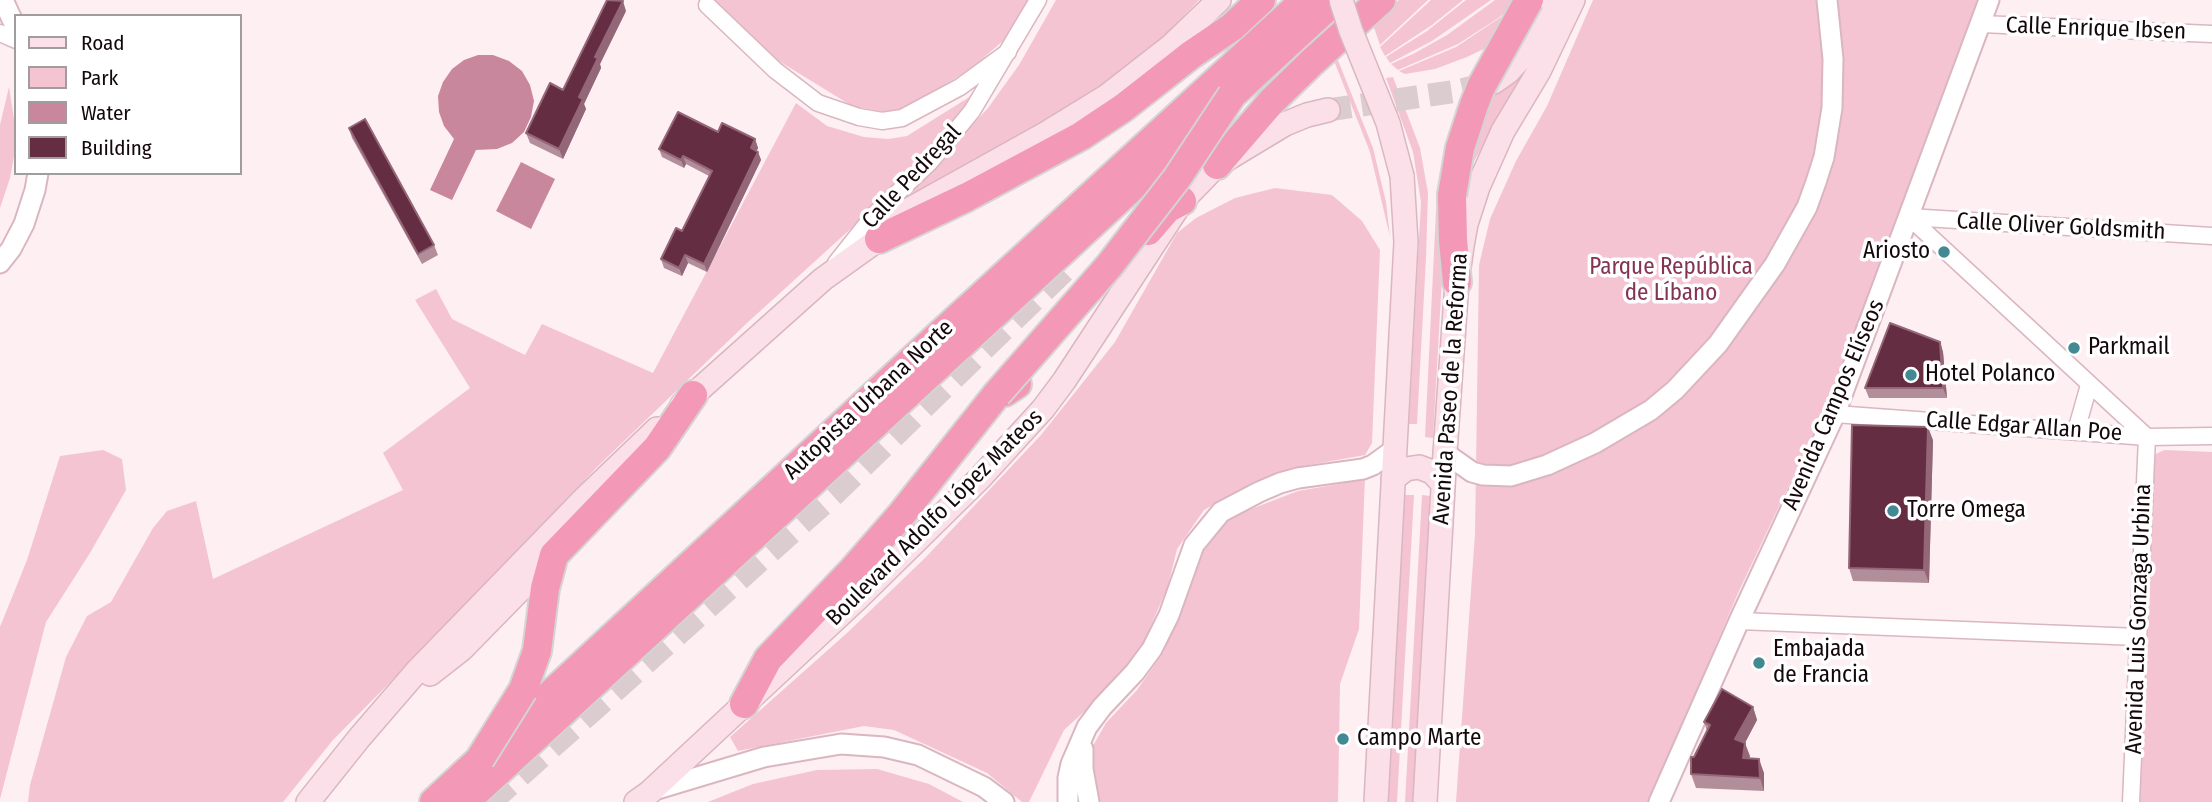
<!DOCTYPE html>
<meta charset="utf-8">
<style>
body{margin:0}
#map{position:relative;width:2212px;height:802px;overflow:hidden;background:#feeff3;font-family:"Fira Sans Condensed",sans-serif}
canvas{display:block}
.legend{position:absolute;left:14px;top:14px;width:228px;height:161px;box-sizing:border-box;background:#fff;border:2px solid #a19c9e;margin:0;padding:9px 12px;list-style:none;font-size:21px;color:#14080c}
.legend li{display:flex;align-items:center;gap:14px;height:35px}
.legend b{width:35px;border:2px solid #a19c9e}
</style>
<div id="map">
<canvas width="2212" height="802"></canvas>
<ul class="legend">
<li><b style="height:9px;background:#fbe0e9"></b>Road</li>
<li><b style="height:19px;background:#f4c4d3"></b>Park</li>
<li><b style="height:19px;background:#c9879d"></b>Water</li>
<li><b style="height:19px;background:#652d42"></b>Building</li>
</ul>
</div>
<script>
const c = document.querySelector('canvas').getContext('2d');
c.lineJoin = 'round';
function fill(path, color) {
  c.fillStyle = color;
  c.fill(path, 'evenodd');
}
function toPath(rows) {
  const path = new Path2D();
  for (const r of rows) {
    path.moveTo(r[0], r[1]);
    for (let i = 2; i < r.length; i += 2) path.lineTo(r[i], r[i + 1]);
  }
  return path;
}
function strokePath(path, color, width, dash) {
  c.strokeStyle = color;
  c.lineWidth = width;
  c.lineCap = dash ? 'butt' : 'round';
  c.setLineDash(dash || []);
  c.stroke(path);
}
function drawText(font, color, halo, rows, align = 'center') {
  c.font = font + ' "Fira Sans Condensed",sans-serif';
  c.lineWidth = 7;
  c.setLineDash([]);
  c.textBaseline = 'middle';
  c.strokeStyle = halo;
  c.fillStyle = color;
  for (const [text, x, y, turn = 0] of rows) {
    c.save();
    c.translate(x, y);
    c.rotate((+turn || 0) * Math.PI / 180);
    c.textAlign = isNaN(turn) ? turn : align;
    if (halo) c.strokeText(text, 0, 0);
    c.fillText(text, 0, 0);
    c.restore();
  }
}
fill(toPath([
 [715,0,1029,0,1011,34,973,67,908,108,883,112,852,106,774,58,727,18],
 [1056,0,1199,0,1161,39,1085,98,1054,117,912,197,908,193,988,108,1019,65],
 [1314,0,1373,148,1386,202,1390,237,1370,152,1323,33],
 [1399,0,1428,0,1380,45,1372,22],
 [1431,0,1463,0,1432,25,1385,56,1380,47],
 [1466,0,1491,0,1432,41,1390,63,1386,57,1427,31],
 [1495,0,1517,0,1514,6,1497,19,1458,44,1398,70,1391,64,1413,54,1447,35],
 [1593,0,1984,0,1824,411,1738,593,1649,802,1456,802,1475,534,1479,265,1490,219,1516,161,1547,106],
 [1513,9,1490,46,1467,57,1435,69,1405,74,1399,71,1456,47],
 [1528,64,1530,66,1470,168,1461,177,1486,96],
 [1393,77,1420,148,1428,193,1426,258,1417,424,1409,424,1421,202,1413,152,1386,78],
 [9,87,14,119,14,156,10,178,0,208,0,125],
 [979,91,932,151,867,214,747,323,596,468,502,569,333,740,283,802,28,802,30,785,66,657,87,616,111,602,153,528,167,511,196,501,213,579,403,490,383,453,470,388,415,300,436,289,452,319,525,355,542,324,653,373,796,103,827,126,864,137,888,139,907,136],
 [1444,167,1442,278,1433,438,1425,437,1436,211],
 [1275,188,1332,195,1362,221,1380,250,1372,443,1365,455,1303,466,1243,488,1204,510,1177,549,1168,586,1145,639,1122,677,1064,730,1029,802,1022,802,987,773,894,730,864,726,738,751,730,737,847,633,925,558,1041,435,1115,342,1177,233,1196,218,1235,198],
 [103,450,122,459,126,490,90,553,46,622,0,799,0,627,27,560,60,456],
 [2164,450,2212,452,2212,802,2140,802,2155,457,2156,454],
 [1365,477,1359,629,1340,684,1338,802,1095,802,1090,751,1106,723,1137,690,1163,653,1183,605,1196,555,1225,519,1298,491,1339,484],
 [1404,495,1414,495,1397,802,1388,802],
 [1422,495,1430,496,1413,802,1405,802],
 [877,769,929,784,963,802,708,802,753,784,817,770]
]), '#f4c4d3');
fill(toPath([
 [478,55,493,55,509,61,522,71,530,85,534,101,531,117,524,132,512,143,497,149,476,150,452,200,430,190,454,139,444,126,439,112,438,96,443,82,452,69,464,60],
 [521,162,555,179,531,229,496,211]
]), '#c9879d');
strokePath(toPath([
 [1328,110,1457,91,1494,82]
]), '#dbccd0', 23, [23, 11]);
strokePath(toPath([
 [487,802,834,491,1070,262]
]), '#dbccd0', 28, [28, 14]);
const minor = toPath([
 [707,5,775,70,818,103,859,117,882,121,902,118,960,87,1008,52],
 [1981,24,2212,34],
 [0,33,16,40],
 [1909,217,2147,437],
 [1909,217,2212,236],
 [836,263,874,215,930,162,972,111,1038,0],
 [1835,414,2147,437,2212,436],
 [2076,431,2089,385],
 [1739,621,2138,637],
 [2131,802,2147,437]
]);
const tertiary = toPath([
 [3,0,16,28],
 [0,263,11,249,24,224,35,190,38,173],
 [1445,453,1472,472,1483,475,1511,476,1547,465,1595,443,1651,410,1675,390,1718,344,1775,264,1807,207,1816,182,1824,157,1832,108,1833,59,1827,0],
 [1083,749,1083,769,1089,802],
 [651,791,764,757,841,744,884,747,918,755,984,787,1004,802],
 [1068,802,1068,778,1071,764,1087,727,1102,707,1135,672,1152,649,1169,615,1194,545,1221,512,1259,492,1280,483,1298,478,1363,469,1373,465,1395,449],
 [1659,802,1739,621,1835,414,1989,0]
]);
const secondary = toPath([
 [1494,82,1508,72,1519,60,1531,42,1553,0],
 [682,405,823,279,879,239,903,213,1045,134,1107,96,1171,46,1219,0],
 [1393,479,1406,469,1419,467,1432,472,1443,484],
 [430,674,462,649,554,555],
 [308,802,360,737,417,671,585,498,657,429],
 [636,802,650,792,858,598,980,478,1011,444,1043,409,1064,381,1182,201,1217,165,1285,124,1307,115,1328,110],
 [1376,802,1406,242,1402,176],
 [1425,802,1445,453,1457,282,1462,246,1466,224,1478,187,1503,131,1539,71,1573,0]
]);
const motorway = toPath([
 [1217,165,1272,101,1312,62,1381,0],
 [1452,195,1453,240,1457,282],
 [1148,231,1167,209,1182,201],
 [879,239,967,197,1081,136,1123,108,1192,54,1232,27,1261,0],
 [523,690,537,651,545,588,554,555,657,448,693,395],
 [744,704,768,659,853,570,901,515,997,394,1005,392,1017,384],
 [434,802,935,339,1305,0],
 [465,802,1335,0]
]);
strokePath(minor, '#dab6c1', 19);
strokePath(tertiary, '#dab6c1', 23);
strokePath(secondary, '#dab6c1', 26);
strokePath(motorway, '#d5d3d3', 32);
strokePath(minor, '#fff', 16);
strokePath(tertiary, '#fff', 19);
strokePath(secondary, '#fbe0e9', 23);
strokePath(motorway, '#f398b7', 28);
const secondaryBridge = toPath([
 [1341,0,1351,31,1388,123,1402,176]
]);
const motorwayBridge = toPath([
 [1452,195,1460,148,1474,105,1481,87,1529,0],
 [997,394,1109,266,1177,178,1232,95],
 [480,759,523,690]
]);
strokePath(secondaryBridge, '#dab6c1', 26, []);
strokePath(motorwayBridge, '#d5d3d3', 32, []);
strokePath(secondaryBridge, '#fbe0e9', 23);
strokePath(motorwayBridge, '#f398b7', 28);
fill(toPath([
 [626,11,600,64,601,68,584,104,586,109,563,159,530,143,526,133,563,90],
 [349,128,434,245,438,255,422,264,352,138],
 [718,132,755,139,758,148,756,151,758,152,761,160,707,272,688,263,682,276,664,268,661,259,682,231,709,176,686,164,684,168,662,157,659,149],
 [1940,342,1943,352,1947,398,1869,398,1865,388],
 [1933,440,1929,583,1853,581,1849,568],
 [1753,707,1757,720,1745,743,1749,758,1764,773,1764,791,1696,788,1691,774,1707,731,1704,722]
]), '#b28e9a');
fill(toPath([
 [623,1,626,11,600,64,601,68,584,104,586,109,563,159,559,149,595,57],
 [755,139,758,148,754,157,751,148],
 [758,152,761,160,707,272,704,264],
 [683,156,686,164,684,168,681,160],
 [685,255,688,263,682,276,679,268],
 [1940,342,1943,352,1947,398,1943,388],
 [1928,427,1933,440,1929,583,1924,570],
 [1753,707,1757,720,1740,752,1735,739],
 [1745,743,1750,756,1747,771,1743,758],
 [1759,759,1764,773,1764,791,1760,778]
]), '#936777');
const building = toPath([
 [607,0,623,1,595,57,598,58,579,97,583,99,559,149,526,133,550,83,563,90,607,0],
 [678,112,718,132,722,123,755,139,751,148,758,152,704,264,685,255,679,268,661,259,676,228,682,231,712,171,683,156,681,160,659,149,678,112],
 [365,119,434,245,418,254,349,128,365,119],
 [1890,323,1940,342,1943,388,1865,388,1890,323],
 [1852,425,1928,427,1924,570,1849,568,1852,425],
 [1722,689,1753,707,1735,739,1745,743,1743,758,1759,759,1760,778,1691,774,1691,757,1694,757,1710,725,1704,722,1722,689]
]);
fill(building, '#652d42');
strokePath(building, '#936777', 2);
for (const [x, y, r, color] of [
 [1944,252,7,"#438993"],
 [2074,348,7,"#438993"],
 [1911,375,7,"#438993"],
 [1893,511,7,"#438993"],
 [1759,663,7,"#438993"],
 [1343,739,7,"#438993"]
]) {
  const dot = new Path2D();
  dot.arc(x, y, r, 0, 2 * Math.PI);
  c.fillStyle = color;
  c.fill(dot);
  strokePath(dot, '#fff', 2.5);
}
drawText('23px', '#14080c', '#fff', [
 ["Calle Enrique Ibsen",2096,29,2],
 ["Calle Pedregal",912,177,-47],
 ["Calle Oliver Goldsmith",2061,227,3],
 ["Avenida Paseo de la Reforma",1451,389,-86],
 ["Autopista Urbana Norte",869,400,-43],
 ["Avenida Campos Elíseos",1834,405,-67],
 ["Calle Edgar Allan Poe",2024,427,4],
 ["Boulevard Adolfo López Mateos",935,518,-45],
 ["Avenida Luis Gonzaga Urbina",2139,619,-88]
]);
drawText('23px', '#14080c', '#fff', [
 ["Ariosto",1930,252,"right"],
 ["Parkmail",2088,348],
 ["Hotel Polanco",1925,375],
 ["Torre Omega",1907,511],
 ["Embajada",1773,650],
 ["de Francia",1773,676],
 ["Campo Marte",1357,739]
], 'left');
drawText('23px', '#843453', '#fff', [
 ["Parque República",1671,268],
 ["de Líbano",1671,294]
]);
</script>
